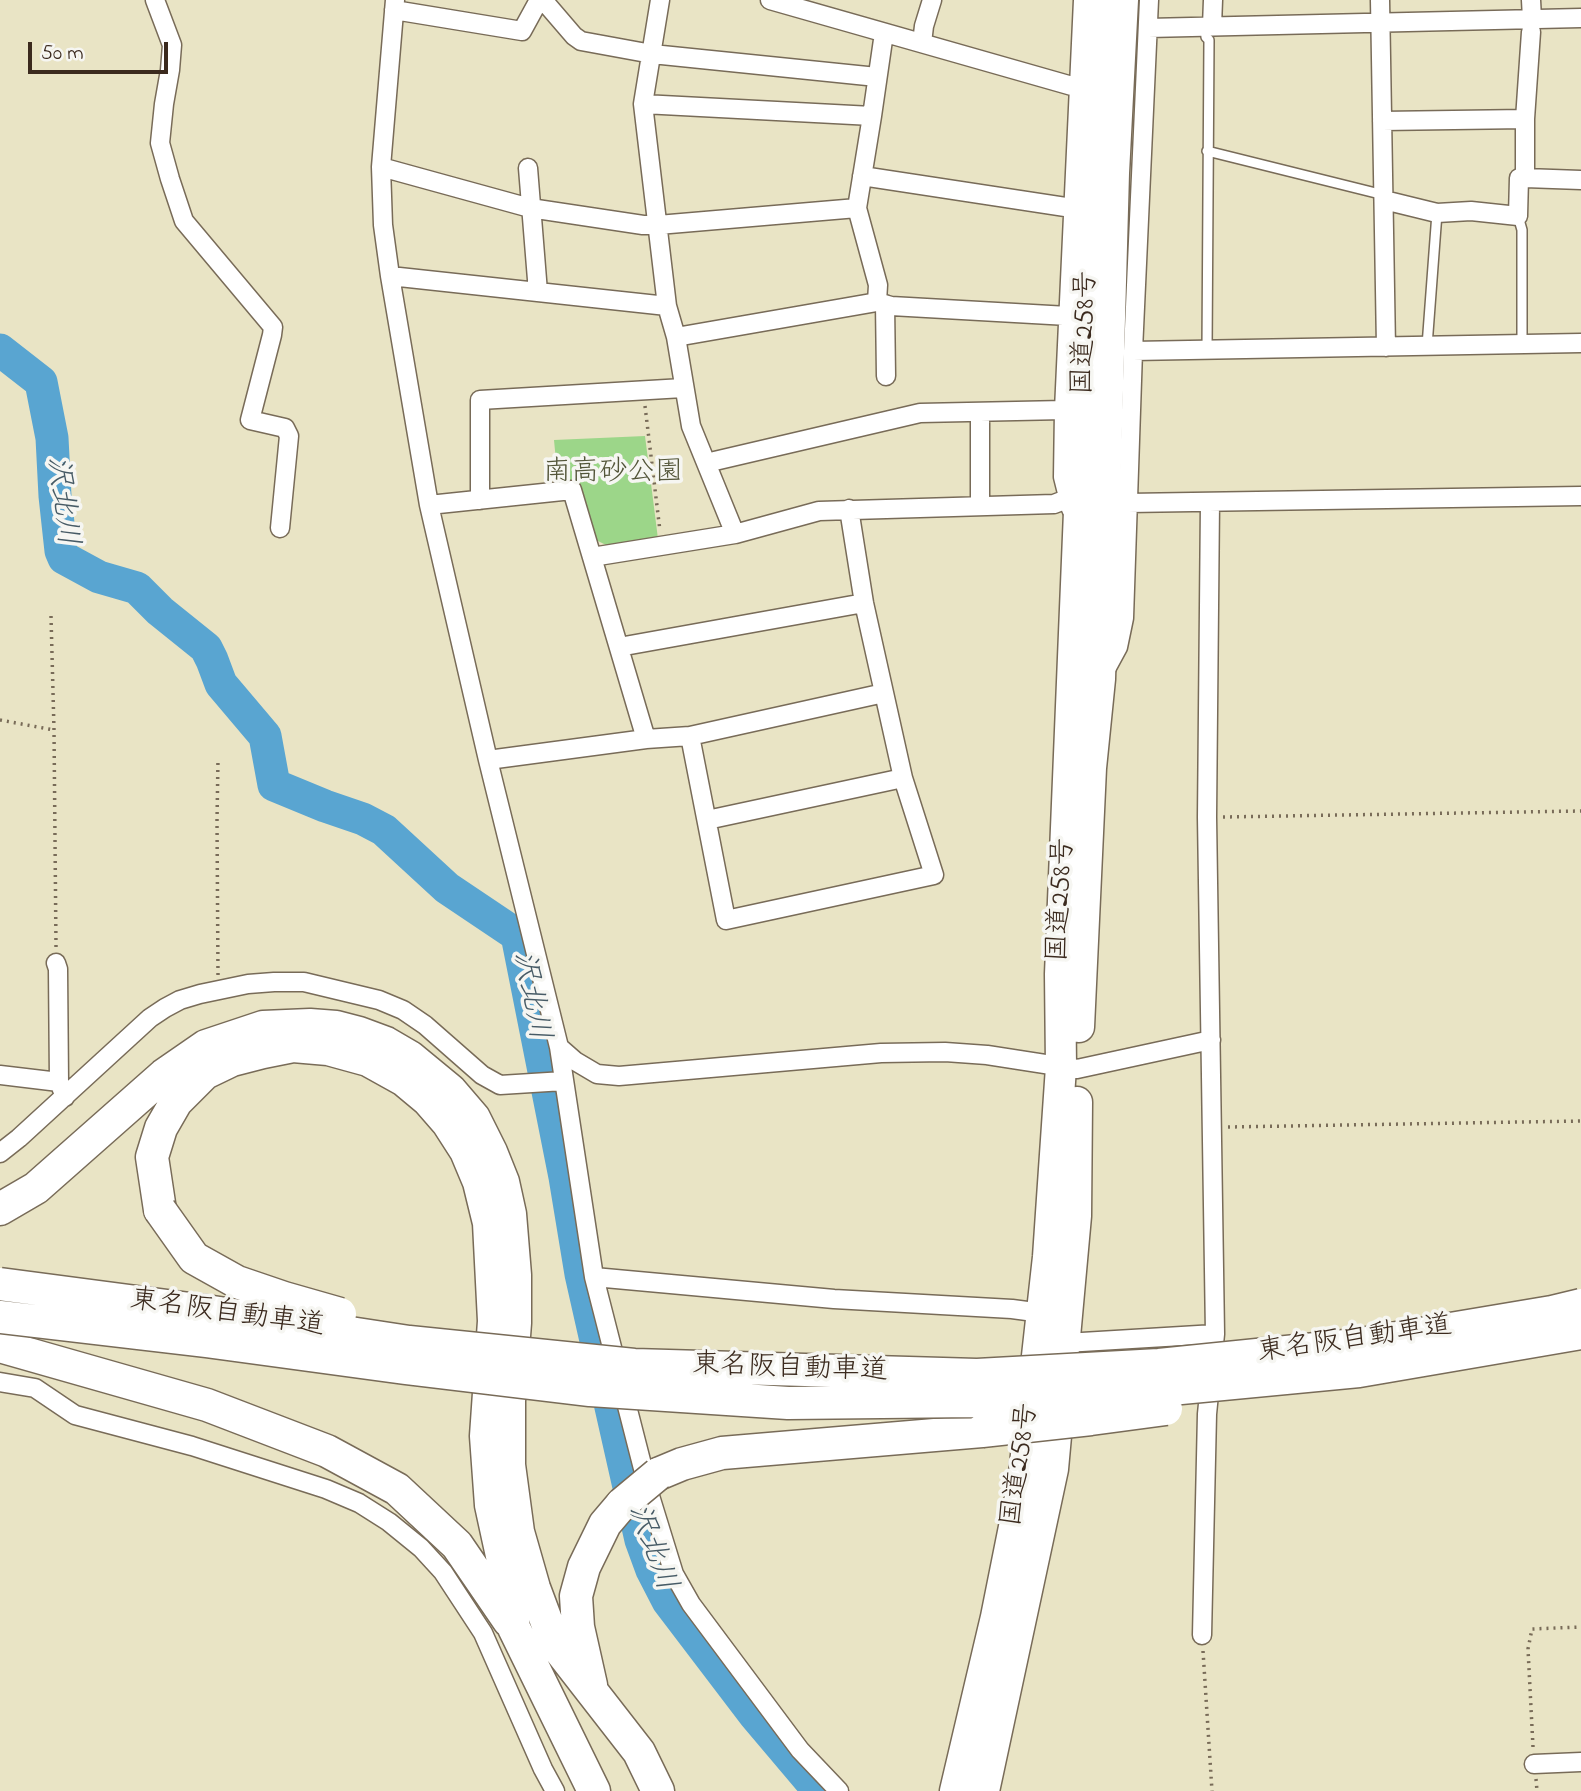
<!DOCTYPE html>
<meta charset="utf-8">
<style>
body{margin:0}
#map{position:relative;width:1581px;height:1791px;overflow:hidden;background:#e9e4c5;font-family:"Indie Flower",sans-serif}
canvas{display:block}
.scale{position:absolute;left:28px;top:42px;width:140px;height:32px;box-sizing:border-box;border:4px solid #3b2a1e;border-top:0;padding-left:9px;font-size:21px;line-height:24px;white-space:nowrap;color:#3b2a1e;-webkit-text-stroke:5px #f6f6f2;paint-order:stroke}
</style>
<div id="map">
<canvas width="1581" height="1791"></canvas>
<div class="scale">50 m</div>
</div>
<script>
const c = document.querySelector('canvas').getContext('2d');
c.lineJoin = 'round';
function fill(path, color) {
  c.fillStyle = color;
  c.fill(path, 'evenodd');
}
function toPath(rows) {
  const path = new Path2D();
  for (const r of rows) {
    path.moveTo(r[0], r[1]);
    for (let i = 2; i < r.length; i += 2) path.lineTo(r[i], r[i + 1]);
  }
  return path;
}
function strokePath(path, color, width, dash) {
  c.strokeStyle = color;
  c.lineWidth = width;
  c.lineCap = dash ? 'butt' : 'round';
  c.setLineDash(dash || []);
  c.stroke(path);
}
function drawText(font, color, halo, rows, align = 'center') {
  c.font = font + ' "Indie Flower","Klee One",sans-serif';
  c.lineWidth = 7;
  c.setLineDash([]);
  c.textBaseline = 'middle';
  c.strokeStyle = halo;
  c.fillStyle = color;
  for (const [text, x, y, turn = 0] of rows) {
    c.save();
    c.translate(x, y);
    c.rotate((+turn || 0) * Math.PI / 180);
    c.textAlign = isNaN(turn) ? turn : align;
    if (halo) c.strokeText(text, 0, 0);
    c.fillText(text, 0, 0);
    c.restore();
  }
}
fill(toPath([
 [645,436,658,539,610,547,596,540,578,480,558,482,554,440]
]), '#9cd689');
strokePath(toPath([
 [0,350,41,382,52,438,55,496,61,551,64,558,99,577,137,588,160,611,206,648,212,660,221,684,265,736,274,785,325,806,363,819,384,830,447,888,517,935,565,1177,581,1274,641,1540,652,1570,668,1601,754,1714,819,1791]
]), '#59a5d1', 33);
const service = toPath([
 [1205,27,1206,37,1209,40,1207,350],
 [1207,151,1384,195],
 [1518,216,1522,230,1522,345],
 [1427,346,1437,213]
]);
const minor = toPath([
 [155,0,172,45,170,70,164,104,160,143,170,179,184,221,273,327,272,335,250,420,285,428,289,436,280,528],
 [395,0,381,167,383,225,390,276,429,505,488,760,559,1047,594,1277,650,1496,674,1574,691,1604,800,1750,839,1791],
 [543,0,574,36,581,41,652,54,877,77],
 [660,0,643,104,667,306,676,337,691,426,735,534],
 [770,0,1079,88],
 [1380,0,1386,347],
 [1531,0,1532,19],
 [394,10,522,31,539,0],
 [1212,26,1213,0],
 [1148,28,1581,18],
 [922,43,924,26,932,0],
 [643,104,872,116],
 [1382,121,1525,119],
 [381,167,530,208,643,225,658,225,857,208,878,285,877,302,676,337],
 [528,168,538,292],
 [862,176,1072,208],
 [1525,178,1581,180],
 [1384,200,1437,213,1471,211,1518,216,1519,178,1525,178,1525,119,1531,32],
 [857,208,872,116,884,33],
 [390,276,667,306],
 [877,302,891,306,1068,316],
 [885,304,886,376],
 [1133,351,1581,343],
 [980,412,980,505],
 [706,463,920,413,1064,410],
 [480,500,480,400,683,388],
 [1128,503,1581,496],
 [429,505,572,490,646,739],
 [1071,509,1063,477,1064,410,1083,0],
 [592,557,735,534,819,511,1054,504,1067,499],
 [619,647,864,603],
 [1105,671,1118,647,1124,618,1133,351,1149,0],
 [690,736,726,920,934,875,903,778,864,603,849,509],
 [488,760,646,739,690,736,884,693],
 [707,820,903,778],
 [56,963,58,969,59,1082,65,1097],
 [559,1047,575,1061,597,1074,619,1076,881,1053,945,1052,987,1055,1077,1069,1211,1040],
 [0,1075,59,1082],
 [0,1153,19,1138,150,1018,165,1008,180,1000,200,994,248,984,274,982,304,982,379,1000,403,1010,425,1025,482,1075,500,1085,564,1081],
 [594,1277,834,1299,1012,1309,1042,1313],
 [1065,1343,1215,1334],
 [0,1382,35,1388,75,1415,192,1446,326,1489,359,1503,389,1522,421,1548,443,1572,483,1633,543,1769,555,1791],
 [1202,1635,1207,1414,1215,1334,1207,817,1210,502],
 [1534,1764,1581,1762]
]);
const trunk = toPath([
 [1079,1027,1091,768,1100,679,1114,173,1123,0],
 [955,1791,996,1617,1023,1482,1048,1257,1061,1067,1060,974,1100,0],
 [984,1791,1053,1469,1076,1216,1077,1102]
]);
const motorway = toPath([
 [0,1209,36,1188,164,1075,206,1046,263,1027,310,1025,336,1027,359,1033,386,1043,410,1057,450,1090,474,1118,491,1152,503,1182,510,1214,515,1275,515,1323,509,1401,509,1465,518,1532,534,1588,555,1644,639,1752,658,1791],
 [160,1210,152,1157,161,1128,176,1102,205,1073,232,1060,263,1052,293,1046,328,1049,368,1060,404,1080,428,1100,448,1123,466,1151,479,1182,489,1223,494,1321,486,1436,491,1505,506,1574,514,1628,594,1791],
 [0,1346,207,1405,327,1451,397,1489,457,1545,509,1621],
 [658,1474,682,1464,722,1453,982,1431],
 [591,1685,578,1627,576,1596,584,1567,605,1524,622,1504]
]);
strokePath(service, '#786b58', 12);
strokePath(minor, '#786b58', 21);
strokePath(trunk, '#786b58', 33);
strokePath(motorway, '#786b58', 35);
strokePath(toPath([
 [645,406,660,531],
 [51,616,54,730,56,947],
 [0,720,54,730],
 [1223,817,1581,811],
 [218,975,217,821,218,759],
 [1228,1127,1581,1121],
 [1203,1651,1212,1791],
 [1533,1747,1528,1649,1532,1629,1581,1627],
 [1536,1779,1537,1791]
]), '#786b58', 3.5, [2, 5]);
strokePath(service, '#fff', 9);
strokePath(minor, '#fff', 18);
strokePath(trunk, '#fff', 30);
strokePath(motorway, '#fff', 32);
const motorwayBridge = toPath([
 [160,1210,194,1258,237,1282,284,1298,340,1314],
 [0,1284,213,1312,409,1342,634,1365,977,1375,1159,1365,1355,1345,1552,1312,1581,1305],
 [0,1317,207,1341,405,1368,590,1390,788,1403,975,1401,1160,1390,1359,1371,1581,1333],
 [982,1431,1091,1419,1166,1409],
 [622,1504,658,1474]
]);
strokePath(motorwayBridge, '#786b58', 35, []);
strokePath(motorwayBridge, '#fff', 32);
drawText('28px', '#3b2a1e', '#f6f6f2', [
 ["国道258号",1087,333,-88],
 ["国道258号",1063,900,-87],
 ["東名阪自動車道",227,1315,8],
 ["東名阪自動車道",1355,1341,-8],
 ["東名阪自動車道",790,1370,2],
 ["国道258号",1022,1465,-82]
]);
drawText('28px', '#535539', '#f6f6f2', [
 ["南高砂公園",613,474]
]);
drawText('italic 30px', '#475b66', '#f6f6f2', [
 ["沢北川",60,501,83],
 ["沢北川",529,996,79],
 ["沢北川",650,1548,70]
]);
</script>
